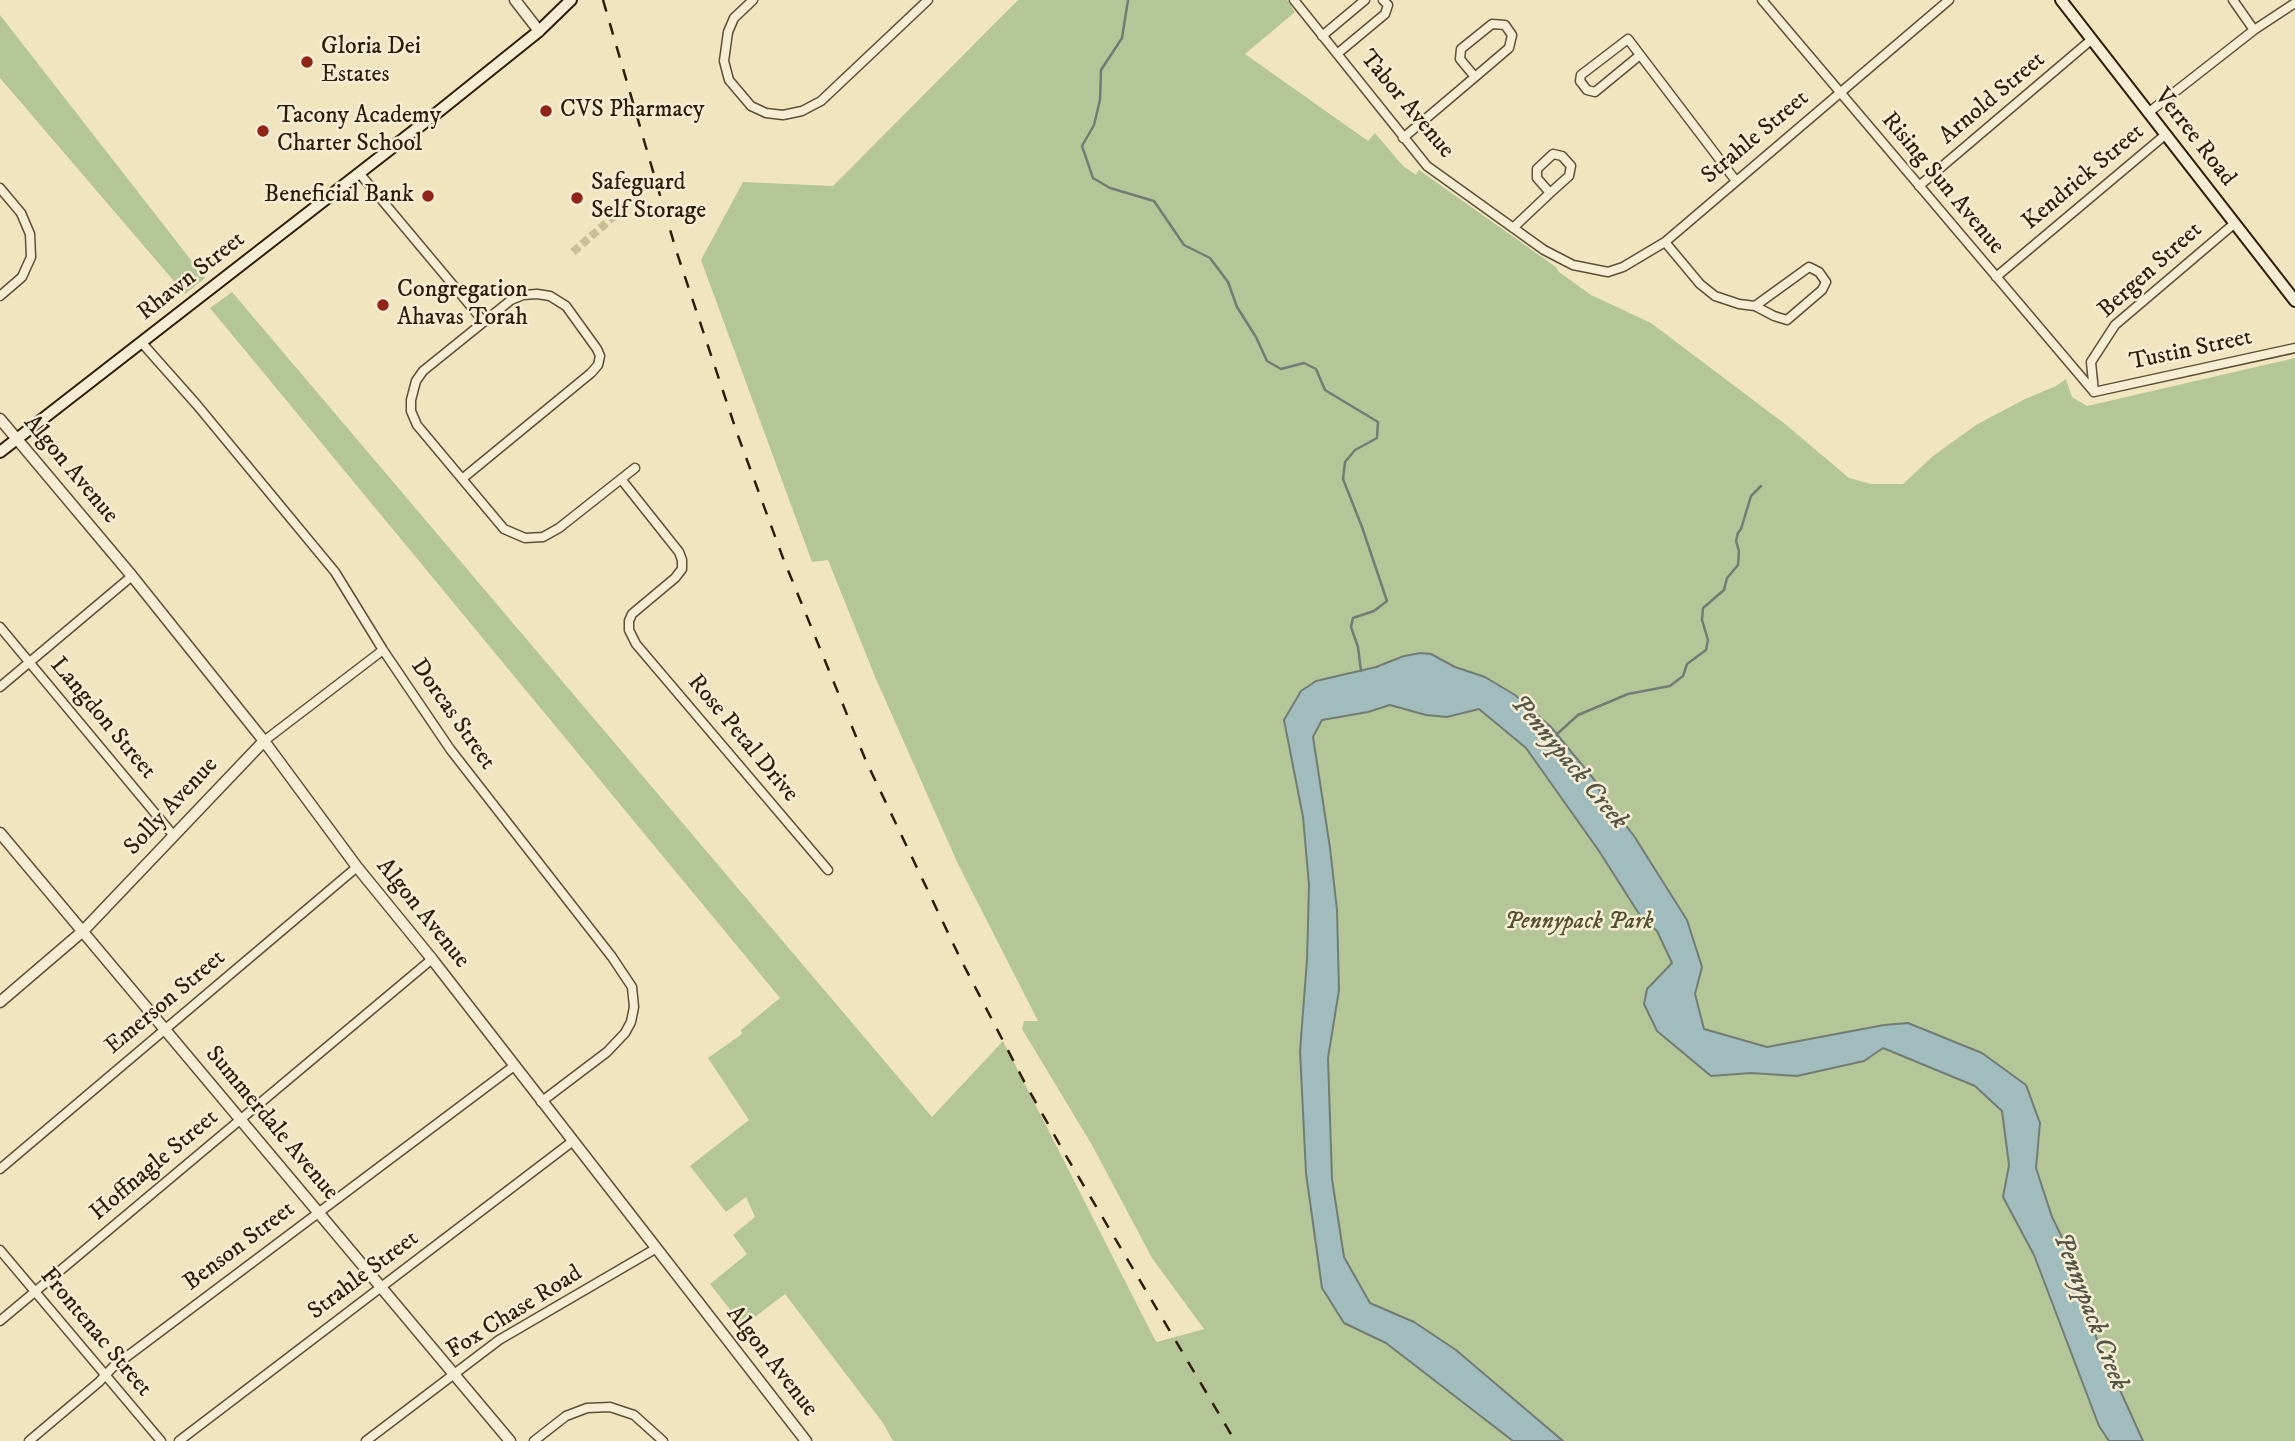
<!DOCTYPE html>
<style>
body{margin:0}
canvas{display:block;background:#f0e5bf}
</style>
<canvas width="2295" height="1441"></canvas>
<script>
const c = document.querySelector('canvas').getContext('2d');
c.lineJoin = 'round';
function fill(path, color) {
  c.fillStyle = color;
  c.fill(path, 'evenodd');
}
function toPath(rows) {
  const path = new Path2D();
  for (const r of rows) {
    path.moveTo(r[0], r[1]);
    for (let i = 2; i < r.length; i += 2) path.lineTo(r[i], r[i + 1]);
  }
  return path;
}
function strokePath(path, color, width, dash) {
  c.strokeStyle = color;
  c.lineWidth = width;
  c.lineCap = dash ? 'butt' : 'round';
  c.setLineDash(dash || []);
  c.stroke(path);
}
function drawText(font, color, halo, rows, align = 'center') {
  c.font = font + ' "IM FELL DW Pica",serif';
  c.lineWidth = 5;
  c.setLineDash([]);
  c.textBaseline = 'middle';
  c.strokeStyle = halo;
  c.fillStyle = color;
  for (const [text, x, y, turn = 0] of rows) {
    c.save();
    c.translate(x, y);
    c.rotate((+turn || 0) * Math.PI / 180);
    c.textAlign = isNaN(turn) ? turn : align;
    if (halo) c.strokeText(text, 0, 0);
    c.fillText(text, 0, 0);
    c.restore();
  }
}
fill(toPath([
 [1018,0,1287,0,1295,12,1245,54,1368,141,1375,133,1403,166,1416,175,1419,170,1556,267,1559,272,1591,295,1651,323,1785,424,1849,478,1871,484,1903,484,1933,456,1976,425,2023,400,2056,386,2066,379,2072,397,2087,406,2295,358,2295,1441,893,1441,883,1423,785,1294,743,1326,710,1284,747,1254,733,1235,755,1217,746,1197,726,1212,690,1166,749,1120,708,1058,742,1034,741,1030,780,998,210,308,232,292,932,1117,1003,1041,1155,1340,1157,1342,1204,1329,1152,1258,1092,1145,1022,1029,1024,1021,1038,1021,958,864,876,679,828,560,812,562,701,260,743,182,833,186],
 [0,15,205,278,185,294,0,78]
]), '#b4c697');
const water = toPath([
 [1421,653,1431,654,1455,667,1485,677,1515,695,1551,727,1596,782,1600,792,1634,836,1687,920,1702,967,1695,994,1704,1029,1767,1047,1884,1025,1908,1023,1982,1053,2026,1085,2040,1123,2036,1168,2052,1217,2086,1286,2096,1337,2143,1441,2109,1441,2099,1426,2034,1255,2003,1197,2009,1165,2002,1111,1975,1086,1883,1048,1864,1061,1797,1076,1751,1073,1711,1076,1657,1031,1644,1004,1647,989,1672,963,1657,931,1641,917,1599,851,1526,748,1479,709,1447,717,1426,715,1390,705,1368,712,1322,720,1313,737,1330,848,1337,910,1339,990,1328,1058,1332,1179,1344,1257,1370,1303,1414,1322,1456,1350,1563,1441,1513,1441,1386,1343,1344,1323,1322,1288,1306,1173,1300,1051,1307,960,1309,885,1303,817,1284,720,1301,691,1316,681,1376,667,1404,656,1421,653]
]);
fill(water, '#a0bcbd');
strokePath(water, '#727c75', 2);
strokePath(toPath([
 [1128,0,1122,38,1101,70,1100,100,1094,125,1082,146,1093,178,1110,188,1154,201,1184,245,1210,258,1228,282,1237,307,1256,337,1267,361,1281,369,1304,363,1316,369,1325,390,1378,422,1377,438,1355,450,1345,462,1343,479,1362,527,1387,601,1374,611,1353,618,1351,627,1358,647,1361,671],
 [1556,735,1578,715,1628,694,1670,686,1683,676,1687,664,1706,650,1708,640,1702,620,1703,608,1724,590,1727,578,1738,565,1739,551,1736,541,1738,533,1741,529,1751,496,1761,486]
]), '#727c75', 2.5);
strokePath(toPath([
 [573,252,627,205]
]), '#c9bd9a', 8, [8, 4]);
const minor = toPath([
 [753,0,734,18,728,32,724,61,729,80,751,106,766,113,783,115,802,111,821,101,928,0],
 [1294,0,1427,166,1544,250,1573,265,1608,272,1623,267,1665,242,1949,0],
 [1762,0,2094,392],
 [2233,0,2254,30],
 [1322,36,1365,0],
 [1337,54,1385,14,1388,5,1383,0],
 [1640,55,1595,92,1587,90,1580,81,1581,75,1628,39,1736,181],
 [2148,113,2254,30,2295,3],
 [1403,138,1475,77,1509,48,1512,35,1505,25,1492,24,1461,49,1460,59,1475,77],
 [360,174,484,322],
 [1919,186,2091,40],
 [0,188,21,213,30,234,31,257,22,277,0,296],
 [1513,228,1550,193,1569,176,1571,166,1562,156,1553,154,1537,169,1537,178,1550,193],
 [1665,242,1700,284,1715,296,1739,304,1755,306,1809,267,1819,272,1826,282,1822,290,1787,320,1774,316,1755,306],
 [1996,277,2165,135],
 [142,343,197,405,335,572,383,650,450,749,612,957,632,987,634,1007,631,1022,625,1033,607,1052,541,1102],
 [2094,392,2091,362,2115,325,2235,223],
 [2094,392,2295,348],
 [462,479,591,373,598,365,600,356,597,349,566,306,550,296,537,294,523,295,511,300,423,371,416,381,411,400,411,411,417,425,504,529,525,538,543,537,559,528,635,468],
 [621,479,679,552,682,560,682,569,675,578,632,614,629,621,629,630,636,644,828,870],
 [0,627,174,836],
 [0,687,132,576],
 [264,741,383,650],
 [0,1169,357,867],
 [0,1250,161,1441],
 [0,1321,432,959],
 [29,1441,99,1382,113,1367,514,1066],
 [179,1441,573,1141],
 [366,1441,499,1340,655,1249],
 [534,1441,566,1416,587,1408,610,1407,634,1415,663,1441]
]);
const tertiary = toPath([
 [515,0,539,31],
 [0,419,132,576,264,741,357,867,432,959,806,1441],
 [0,833,510,1441],
 [0,1002,83,931,264,741]
]);
const secondary = toPath([
 [2061,0,2295,301],
 [0,452,438,112,539,31,571,0]
]);
strokePath(minor, '#5e4f36', 11);
strokePath(tertiary, '#5e4f36', 13);
strokePath(secondary, '#2d1d08', 14);
strokePath(minor, '#f5eed5', 8);
strokePath(tertiary, '#f5eed5', 10);
strokePath(secondary, '#f5eed5', 10);
strokePath(toPath([
 [603,0,676,250,737,433,783,558,866,761,961,960,1026,1085,1065,1154,1235,1441]
]), '#2d1d08', 2.5, [12, 12]);
for (const [x, y, r, color] of [
 [307,62,7,"#8f2418"],
 [546,111,7,"#8f2418"],
 [263,131,7,"#8f2418"],
 [428,196,7,"#8f2418"],
 [577,198,7,"#8f2418"],
 [383,305,7,"#8f2418"]
]) {
  const dot = new Path2D();
  dot.arc(x, y, r, 0, 2 * Math.PI);
  c.fillStyle = color;
  c.fill(dot);
  strokePath(dot, '#f5eed5', 2.5);
}
drawText('24px', '#2d1d08', '#f5eed5', [
 ["Gloria Dei",321,48],
 ["Estates",321,76],
 ["CVS Pharmacy",560,111],
 ["Tacony Academy",277,117],
 ["Charter School",277,145],
 ["Safeguard",591,184],
 ["Self Storage",591,212],
 ["Beneficial Bank",414,196,"right"],
 ["Congregation",397,291],
 ["Ahavas Torah",397,319]
], 'left');
drawText('24px', '#2d1d08', '#f5eed5', [
 ["Arnold Street",1993,99,-40],
 ["Tabor Avenue",1406,105,50],
 ["Strahle Street",1756,138,-40],
 ["Verree Road",2194,138,52],
 ["Kendrick Street",2084,178,-40],
 ["Rising Sun Avenue",1942,184,50],
 ["Bergen Street",2151,271,-42],
 ["Rhawn Street",192,277,-38],
 ["Tustin Street",2191,351,-12],
 ["Algon Avenue",70,470,50],
 ["Dorcas Street",452,715,55],
 ["Langdon Street",102,719,50],
 ["Rose Petal Drive",742,739,50],
 ["Solly Avenue",172,807,-47],
 ["Algon Avenue",422,914,51],
 ["Emerson Street",166,1003,-40],
 ["Summerdale Avenue",271,1124,50],
 ["Hoffnagle Street",155,1166,-40],
 ["Benson Street",240,1247,-37],
 ["Strahle Street",364,1276,-37],
 ["Fox Chase Road",515,1313,-32],
 ["Frontenac Street",95,1333,50],
 ["Algon Avenue",771,1362,52]
]);
drawText('italic 24px', '#565033', '#f5eed5', [
 ["Pennypack Park",1579,923]
]);
drawText('italic 26px', '#555547', '#f5eed5', [
 ["Pennypack Creek",1568,763,50],
 ["Pennypack Creek",2089,1312,69]
]);
</script>
